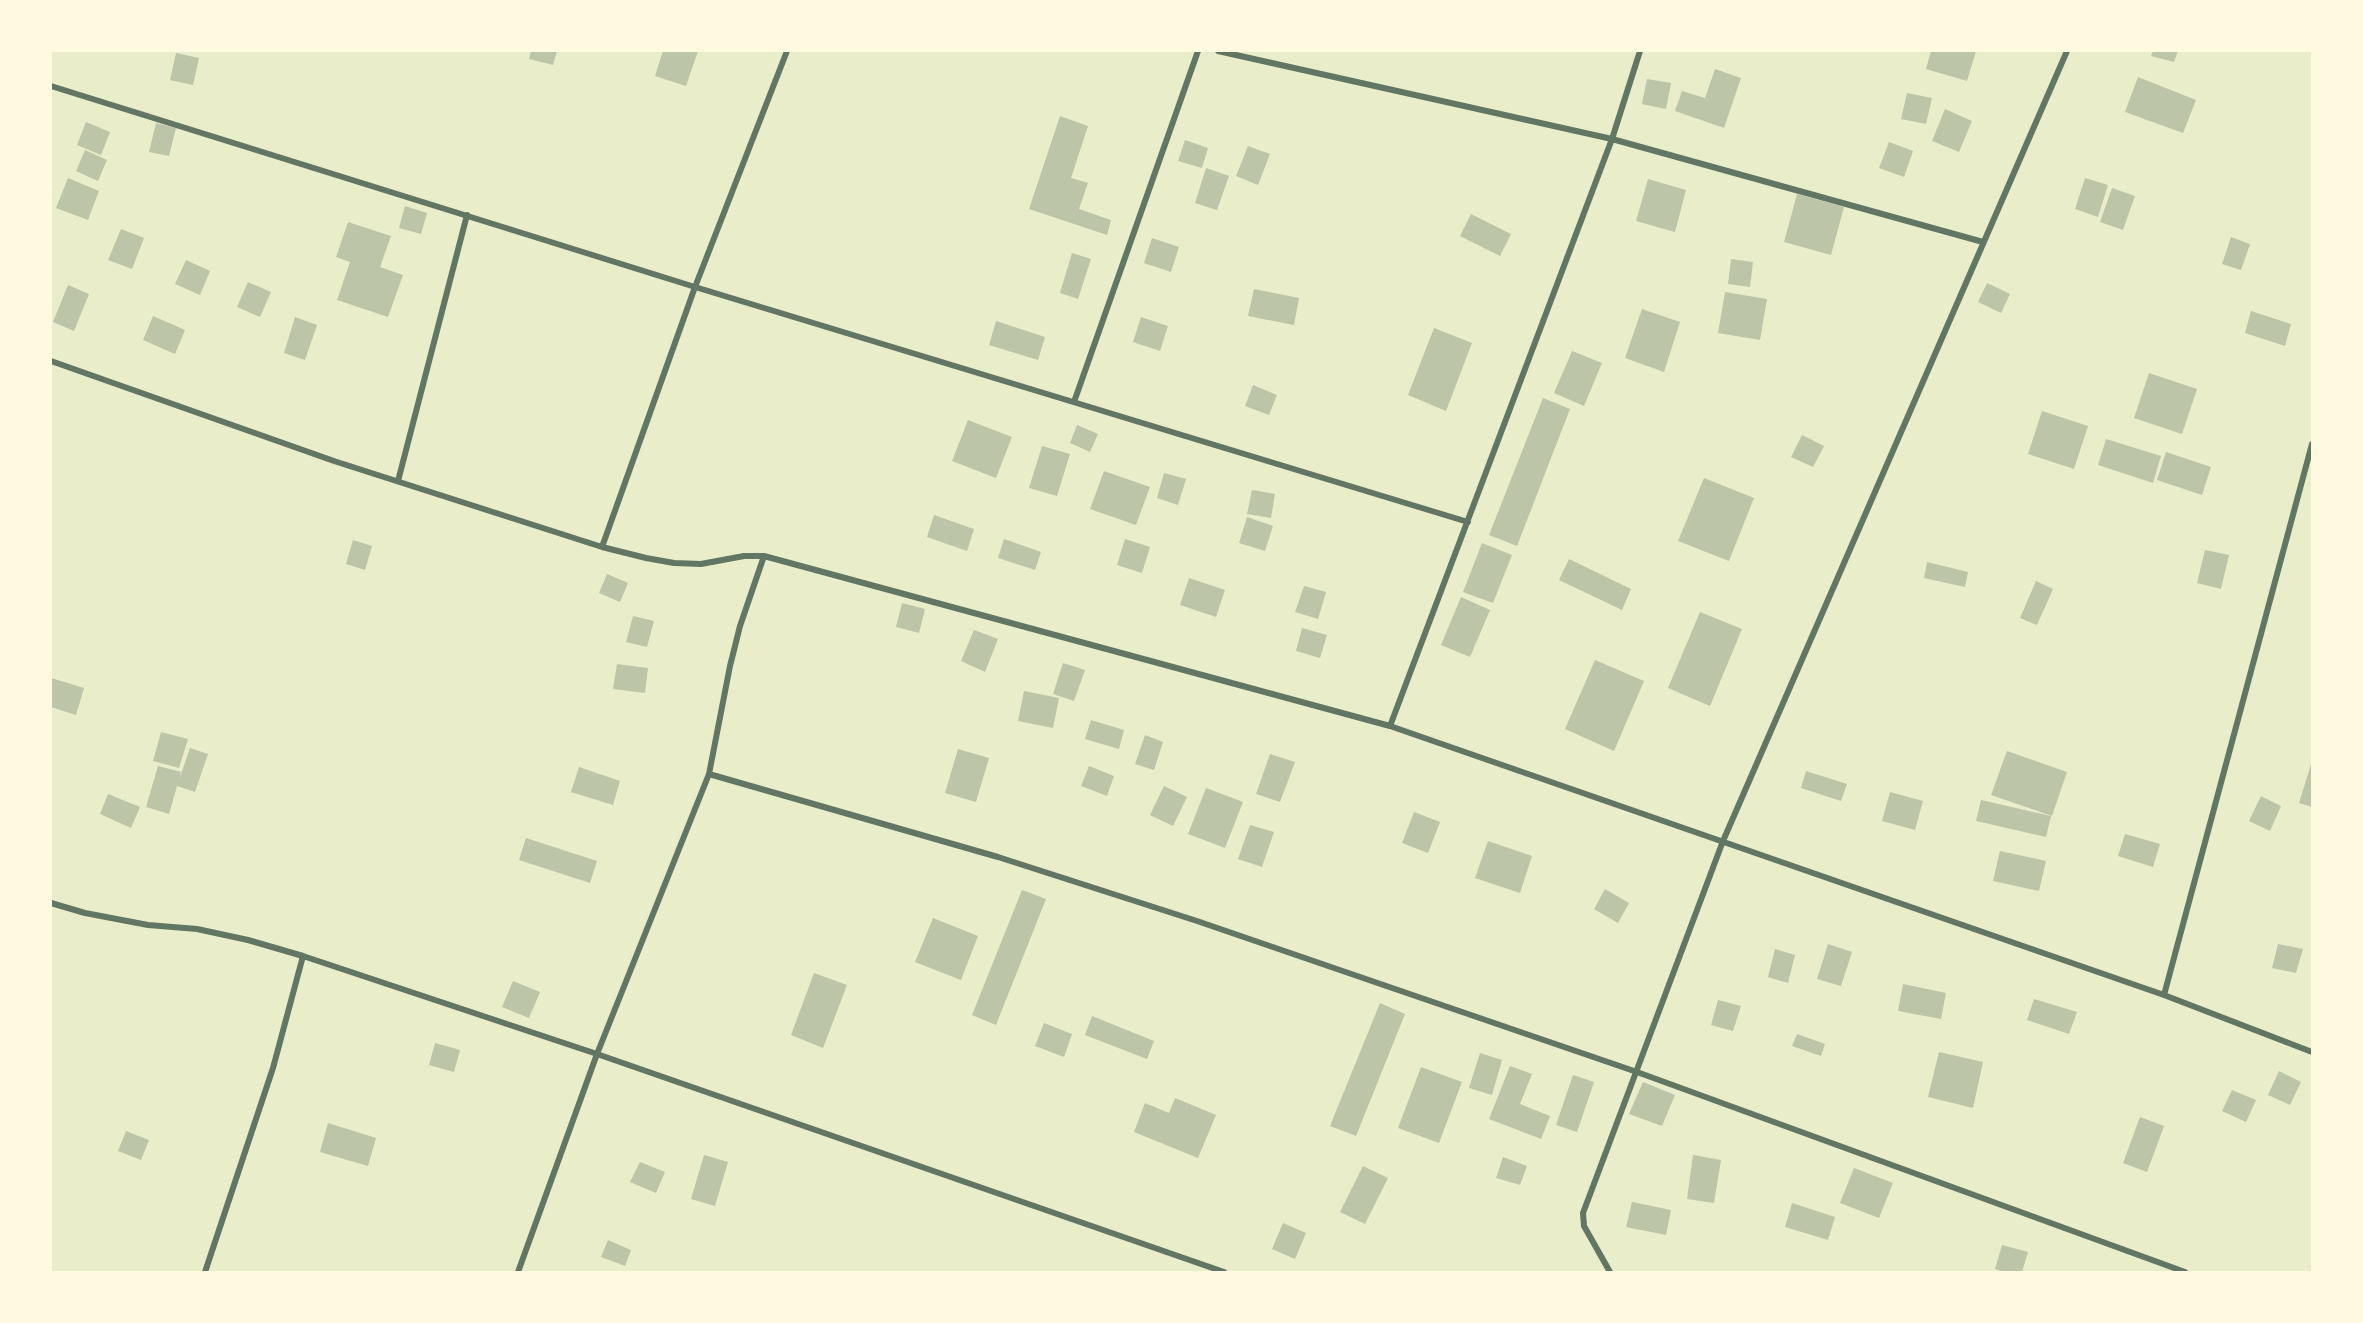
<!DOCTYPE html>
<style>
body{margin:0}
#map{position:relative;width:2363px;height:1323px;overflow:hidden;background:#e9edc9;font-family:"Work Sans",sans-serif}
canvas{display:block}
.frame{position:absolute;inset:0;border:52px solid #fefae0;pointer-events:none}
</style>
<div id="map">
<canvas width="2363" height="1323"></canvas>
<div class="frame"></div>
</div>
<script>
const c = document.querySelector('canvas').getContext('2d');
c.lineJoin = 'round';
function fill(path, color) {
  c.fillStyle = color;
  c.fill(path, 'evenodd');
}
function toPath(rows) {
  const path = new Path2D();
  for (const r of rows) {
    path.moveTo(r[0], r[1]);
    for (let i = 2; i < r.length; i += 2) path.lineTo(r[i], r[i + 1]);
  }
  return path;
}
function strokePath(path, color, width, dash) {
  c.strokeStyle = color;
  c.lineWidth = width;
  c.lineCap = dash ? 'butt' : 'round';
  c.setLineDash(dash || []);
  c.stroke(path);
}
fill(toPath([
 [531,51,557,51,553,65,529,59],
 [663,51,698,51,686,86,655,76],
 [1931,51,1976,51,1967,81,1926,69],
 [2153,51,2178,51,2174,62,2151,56],
 [176,53,199,58,193,85,170,80],
 [1715,69,1741,78,1724,128,1675,111,1682,91,1705,98],
 [2138,77,2196,100,2183,133,2125,112],
 [1647,79,1671,83,1666,109,1642,104],
 [1907,93,1932,98,1926,124,1901,119],
 [1945,109,1972,121,1959,152,1932,141],
 [1060,116,1088,126,1071,178,1088,183,1079,209,1111,220,1107,235,1029,209],
 [86,122,110,132,101,155,77,145],
 [156,123,176,128,169,156,149,152],
 [1185,140,1208,148,1202,168,1178,161],
 [1889,142,1913,151,1904,177,1879,168],
 [1248,146,1270,154,1258,185,1236,176],
 [85,150,107,160,98,181,76,171],
 [1206,168,1229,176,1217,210,1195,203],
 [68,178,99,191,88,220,56,208],
 [2085,178,2108,185,2098,217,2075,209],
 [1648,179,1686,190,1675,232,1636,221],
 [2112,188,2135,196,2123,230,2100,222],
 [1797,194,1844,207,1831,255,1784,242],
 [405,206,427,213,421,234,399,228],
 [1471,214,1511,234,1500,256,1460,236],
 [348,222,391,236,380,267,403,275,388,317,337,300,350,262,336,257],
 [121,229,144,238,132,269,108,260],
 [2231,237,2250,244,2241,270,2222,264],
 [1152,238,1179,247,1171,272,1144,263],
 [1072,253,1091,259,1078,299,1060,293],
 [1731,259,1753,262,1750,287,1728,284],
 [186,260,210,271,200,295,175,284],
 [248,282,271,292,260,317,237,307],
 [1987,283,2010,294,2001,313,1978,302],
 [68,285,89,294,74,331,53,322],
 [1254,289,1299,298,1294,325,1248,316],
 [1725,292,1767,299,1760,340,1718,333],
 [1642,309,1680,322,1664,372,1625,358],
 [2251,311,2291,324,2285,346,2245,333],
 [153,316,185,330,175,354,143,340],
 [295,317,317,325,305,360,284,353],
 [1141,317,1168,326,1160,351,1133,342],
 [996,321,1045,337,1038,360,989,345],
 [1434,328,1472,343,1446,411,1408,395],
 [1572,351,1602,363,1584,406,1554,393],
 [2149,373,2197,389,2182,434,2134,418],
 [1253,385,1277,395,1269,415,1245,406],
 [1543,398,1570,409,1517,546,1489,535],
 [2042,411,2088,426,2074,469,2028,454],
 [968,420,1012,437,996,478,952,461],
 [1077,425,1098,434,1090,452,1070,443],
 [1802,435,1824,446,1813,467,1791,457],
 [2106,439,2161,456,2153,483,2098,465],
 [1042,446,1070,454,1057,496,1029,488],
 [2166,452,2211,467,2202,495,2157,480],
 [1104,471,1150,487,1136,525,1090,509],
 [1164,473,1186,479,1178,505,1157,498],
 [1704,478,1754,498,1729,561,1678,541],
 [1252,490,1275,494,1271,518,1247,514],
 [934,515,974,529,967,551,927,537],
 [1247,517,1273,526,1265,551,1239,543],
 [1004,539,1041,552,1035,570,998,558],
 [1125,539,1150,547,1142,573,1117,565],
 [353,540,372,546,365,570,346,564],
 [1482,543,1512,555,1493,603,1463,592],
 [2205,550,2229,555,2221,589,2197,583],
 [1569,559,1631,589,1622,610,1559,580],
 [1927,562,1968,572,1965,587,1924,578],
 [607,574,628,583,620,602,599,593],
 [1189,578,1225,590,1216,617,1180,605],
 [2036,581,2053,589,2037,625,2020,618],
 [1304,586,1326,592,1318,619,1295,612],
 [1461,597,1490,610,1470,657,1441,645],
 [902,603,925,609,919,633,896,627],
 [1700,612,1742,629,1710,706,1668,688],
 [633,616,654,621,647,647,626,642],
 [1302,628,1327,635,1320,658,1296,651],
 [974,630,998,639,985,672,961,661],
 [1595,660,1644,681,1614,751,1565,729],
 [1063,663,1085,670,1074,701,1053,694],
 [617,664,648,668,645,693,613,689],
 [51,678,84,688,76,715,51,707],
 [1024,691,1059,698,1053,728,1018,721],
 [1091,720,1124,730,1119,749,1085,739],
 [161,732,188,739,179,768,153,761],
 [1145,735,1163,742,1154,770,1135,764],
 [190,748,208,754,195,792,177,786,169,814,146,807,158,766,181,772,179,780],
 [958,749,989,758,976,802,945,793],
 [2007,751,2067,772,2052,816,1991,795],
 [1270,754,1295,762,1280,802,1256,794],
 [2312,761,2312,807,2299,803],
 [1089,766,1114,776,1107,796,1081,786],
 [579,767,620,781,613,805,571,792],
 [1806,771,1847,784,1841,801,1801,788],
 [1164,786,1187,797,1173,826,1150,815],
 [1206,788,1243,802,1225,848,1188,834],
 [1890,792,1923,801,1915,830,1882,821],
 [108,794,140,807,131,828,100,814],
 [2261,796,2281,806,2270,831,2249,821],
 [1981,800,2051,816,2046,837,1976,821],
 [1414,812,1440,822,1428,853,1402,843],
 [1250,825,1274,832,1262,867,1238,859],
 [2125,834,2160,844,2153,867,2118,856],
 [526,838,597,861,590,883,519,860],
 [1488,841,1532,856,1520,893,1475,878],
 [2000,851,2046,861,2039,891,1993,881],
 [1605,889,1629,903,1618,923,1594,909],
 [1022,890,1046,899,996,1025,972,1015],
 [933,918,978,936,961,980,915,962],
 [1828,944,1852,952,1841,986,1817,979],
 [2278,944,2303,949,2296,973,2272,968],
 [1775,949,1795,955,1788,983,1768,977],
 [814,973,847,985,823,1048,791,1035],
 [513,981,540,992,529,1018,502,1007],
 [1903,984,1946,993,1941,1019,1898,1011],
 [2034,999,2077,1012,2069,1034,2027,1020],
 [1718,1000,1741,1006,1733,1031,1711,1025],
 [1380,1003,1405,1014,1356,1136,1330,1126],
 [1092,1016,1154,1041,1147,1059,1085,1035],
 [1044,1023,1072,1034,1064,1057,1035,1046],
 [1797,1034,1825,1044,1821,1056,1792,1046],
 [435,1043,460,1050,454,1072,429,1065],
 [1939,1052,1983,1062,1973,1108,1928,1097],
 [1480,1053,1502,1060,1492,1095,1469,1088],
 [1510,1066,1532,1074,1520,1104,1550,1116,1541,1139,1489,1119],
 [1421,1067,1462,1082,1439,1143,1398,1128],
 [2279,1071,2301,1082,2290,1105,2268,1095],
 [1573,1075,1594,1082,1577,1132,1556,1125],
 [1643,1082,1675,1095,1662,1126,1629,1114],
 [2232,1090,2256,1100,2246,1122,2222,1111],
 [1175,1098,1216,1115,1198,1158,1134,1132,1145,1103,1169,1113],
 [2140,1117,2164,1126,2147,1172,2123,1163],
 [328,1123,376,1138,368,1166,320,1152],
 [126,1131,149,1140,141,1160,118,1151],
 [704,1155,728,1162,715,1206,691,1199],
 [1693,1155,1721,1160,1714,1203,1687,1199],
 [1503,1157,1527,1166,1520,1185,1496,1178],
 [640,1162,665,1172,656,1193,630,1182],
 [1363,1166,1388,1178,1365,1224,1340,1212],
 [1854,1168,1893,1183,1879,1218,1840,1203],
 [1632,1202,1671,1210,1666,1235,1626,1227],
 [1792,1203,1835,1217,1828,1240,1785,1227],
 [1283,1223,1306,1233,1295,1259,1272,1249],
 [608,1240,631,1250,625,1266,601,1257],
 [2002,1245,2028,1252,2022,1272,2005,1272,1995,1269]
]), '#bcc5a7');
strokePath(toPath([
 [1218,51,1612,139,1983,242],
 [51,86,695,287,1468,522],
 [51,361,334,461,602,547,646,558,674,563,701,564,744,556,764,556,1390,726,2164,995,2312,1052],
 [1074,402,1198,51],
 [398,481,467,215],
 [602,547,695,287,787,51],
 [1390,726,1612,139,1640,51],
 [709,774,998,857,1197,921,1637,1072,2185,1272],
 [51,903,85,913,148,925,197,929,248,940,303,956,597,1054,1224,1272],
 [2164,995,2312,444],
 [205,1272,273,1068,303,956],
 [518,1272,597,1054,709,774,730,666,740,626,764,556],
 [1610,1272,1584,1226,1583,1213,1723,841,2067,51]
]), '#617663', 6);
</script>
